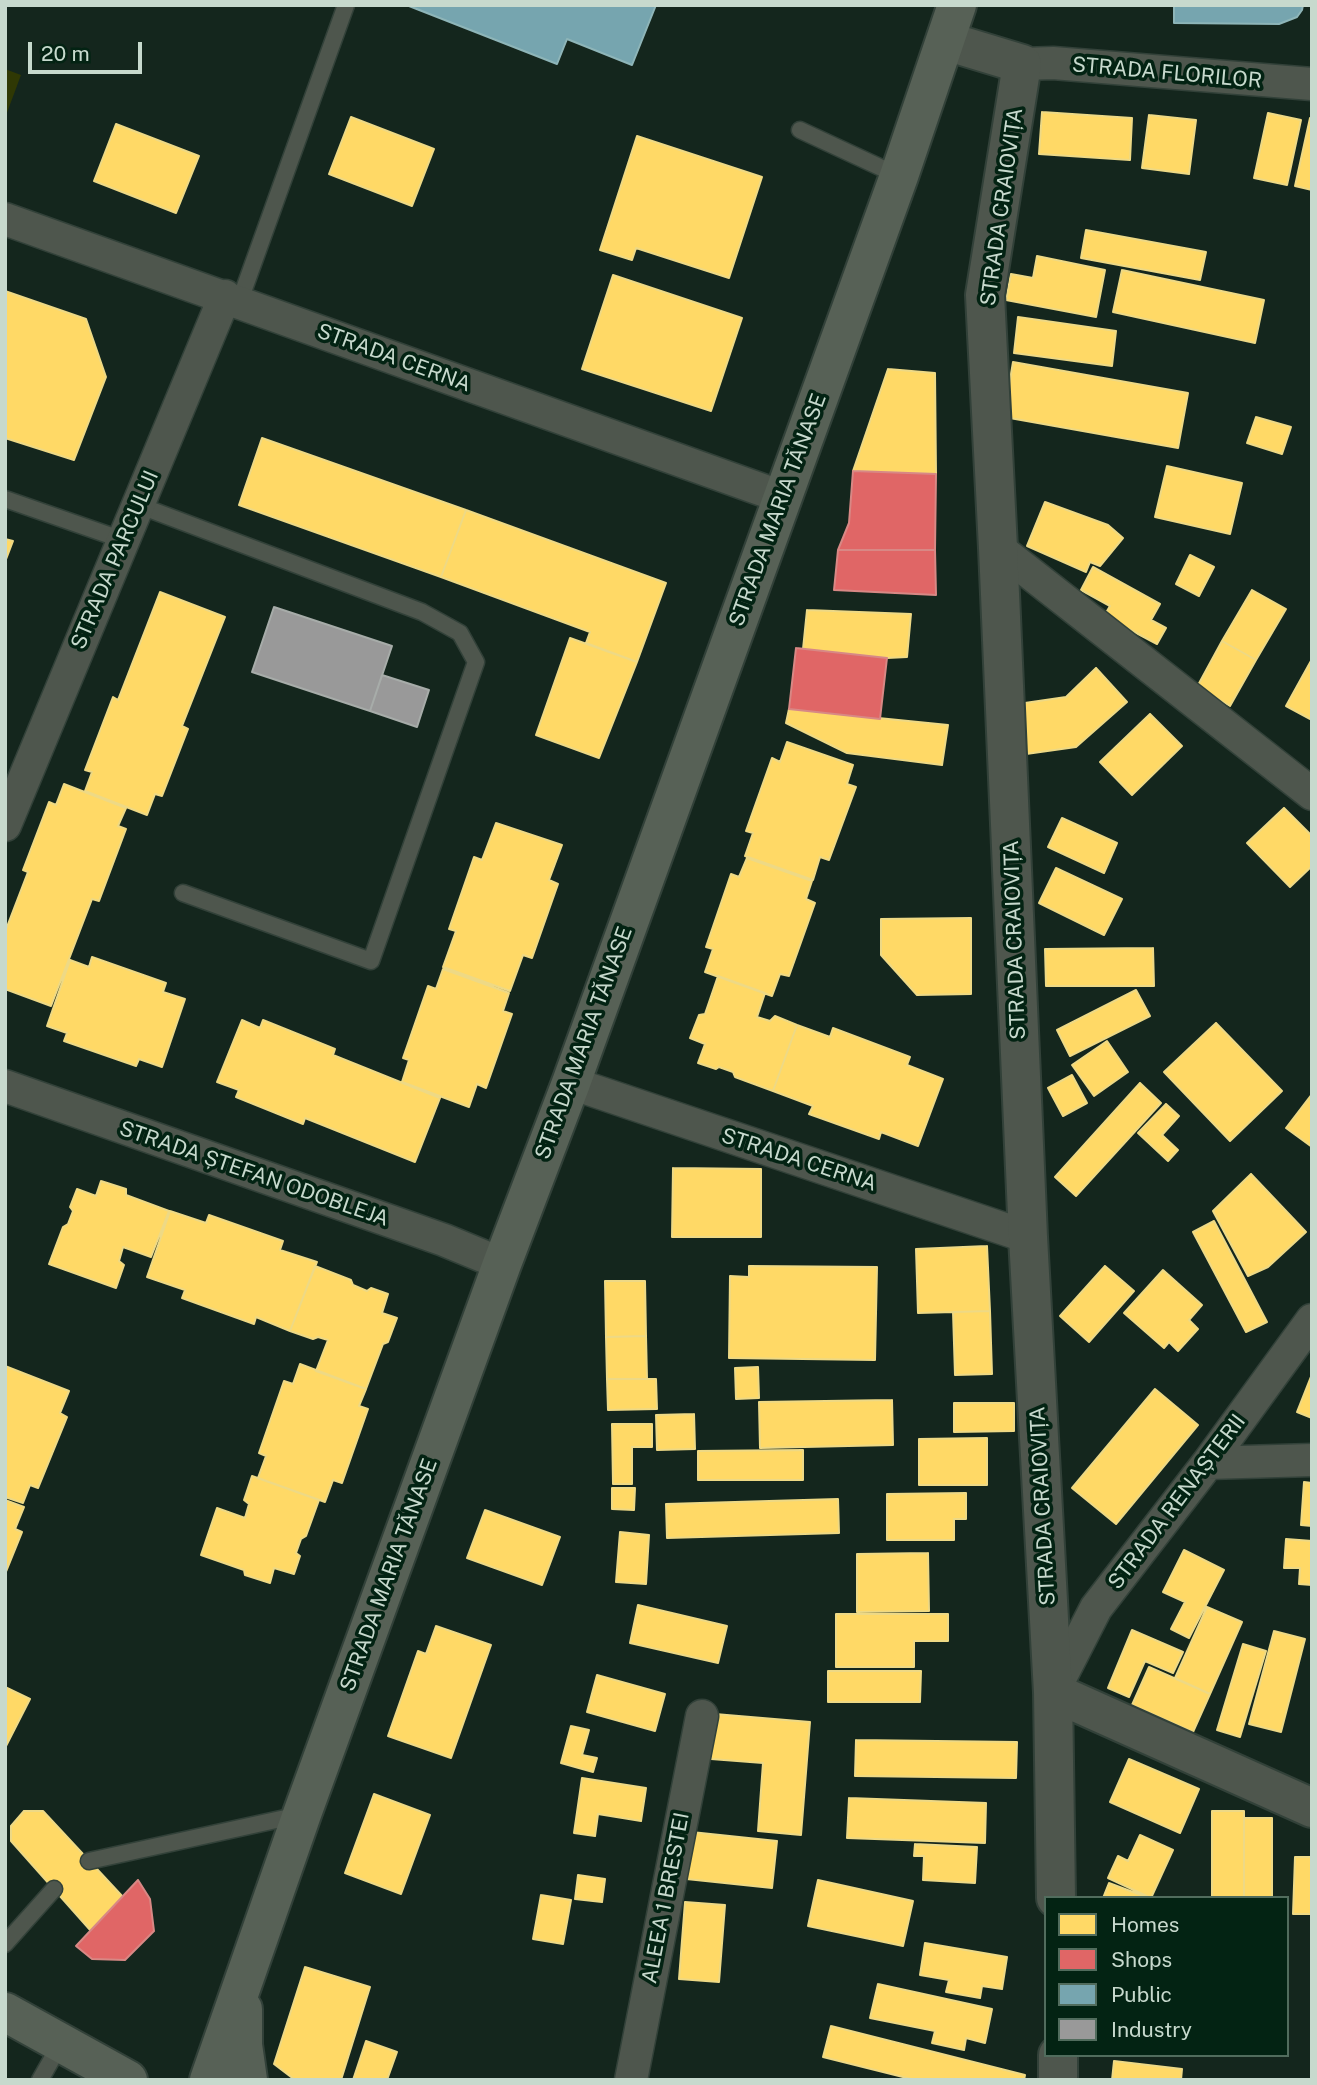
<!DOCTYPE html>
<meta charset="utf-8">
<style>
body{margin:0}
#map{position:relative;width:1317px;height:2085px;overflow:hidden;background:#14261d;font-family:"Public Sans",sans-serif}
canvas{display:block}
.frame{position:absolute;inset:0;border:7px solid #c7d9cd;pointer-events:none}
.legend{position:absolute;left:1044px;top:1896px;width:245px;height:161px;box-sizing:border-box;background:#032313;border:2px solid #516c5d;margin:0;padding:9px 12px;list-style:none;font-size:21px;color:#c7d9cd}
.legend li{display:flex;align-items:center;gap:14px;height:35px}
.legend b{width:35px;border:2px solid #516c5d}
.scale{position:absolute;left:28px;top:42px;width:114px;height:32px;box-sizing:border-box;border:4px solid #c7d9cd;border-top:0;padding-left:9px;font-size:21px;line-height:24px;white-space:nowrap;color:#c7d9cd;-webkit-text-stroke:5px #032313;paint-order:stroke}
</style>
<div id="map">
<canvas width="1317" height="2085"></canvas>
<div class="frame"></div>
<ul class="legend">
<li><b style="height:19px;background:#ffd966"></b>Homes</li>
<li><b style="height:19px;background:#e06666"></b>Shops</li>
<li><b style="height:19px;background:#76a5af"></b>Public</li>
<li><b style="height:19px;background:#999"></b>Industry</li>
</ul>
<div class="scale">20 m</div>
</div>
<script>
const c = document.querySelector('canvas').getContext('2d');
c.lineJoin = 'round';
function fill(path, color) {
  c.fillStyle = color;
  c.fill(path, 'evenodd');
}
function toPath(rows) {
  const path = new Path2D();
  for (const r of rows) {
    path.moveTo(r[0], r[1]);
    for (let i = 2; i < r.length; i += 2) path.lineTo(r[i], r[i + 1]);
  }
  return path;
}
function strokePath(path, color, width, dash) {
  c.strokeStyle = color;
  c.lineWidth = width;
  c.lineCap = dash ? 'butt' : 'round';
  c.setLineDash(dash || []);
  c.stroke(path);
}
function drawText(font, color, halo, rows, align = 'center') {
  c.font = font + ' "Public Sans",sans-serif';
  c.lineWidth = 7;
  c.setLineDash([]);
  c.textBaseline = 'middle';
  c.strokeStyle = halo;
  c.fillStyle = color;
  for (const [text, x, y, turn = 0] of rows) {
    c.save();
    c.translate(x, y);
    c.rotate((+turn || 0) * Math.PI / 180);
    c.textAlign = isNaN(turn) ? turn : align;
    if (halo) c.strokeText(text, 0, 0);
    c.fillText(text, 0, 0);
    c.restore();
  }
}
fill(toPath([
 [5,69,21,75,5,118]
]), '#2f3804');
const homes = toPath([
 [1042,112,1132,118,1130,160,1039,154,1042,112],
 [1268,113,1301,120,1287,185,1254,178,1268,113],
 [1149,115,1196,120,1189,174,1142,168,1149,115],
 [351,117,434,149,412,206,329,174,351,117],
 [1310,118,1312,119,1312,190,1295,186,1310,118],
 [116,124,199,156,176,213,94,181,116,124],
 [637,136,762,177,729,278,636,248,632,260,600,250,637,136],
 [1086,230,1206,252,1200,280,1081,258,1086,230],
 [1037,256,1105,270,1096,317,1006,300,1011,274,1033,278,1037,256],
 [1122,270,1264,300,1255,343,1113,312,1122,270],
 [613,275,742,318,711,411,582,369,613,275],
 [5,291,86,319,106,377,74,460,5,438,5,291],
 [1018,317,1116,331,1112,366,1014,353,1018,317],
 [1013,362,1188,393,1178,448,1004,417,1013,362],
 [888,369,935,373,936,474,853,471,888,369],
 [1256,417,1291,427,1282,454,1247,443,1256,417],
 [262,438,466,510,441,577,239,505,262,438],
 [1167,466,1242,483,1230,534,1155,517,1167,466],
 [1045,502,1108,525,1123,538,1100,566,1090,562,1086,572,1027,546,1045,502],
 [466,510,666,583,637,662,586,643,590,632,441,577,466,510],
 [5,539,13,541,5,562,5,539],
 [1190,555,1214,567,1199,596,1176,584,1190,555],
 [1093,567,1160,604,1151,620,1166,628,1157,644,1104,616,1110,606,1081,590,1093,567],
 [1252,590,1286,609,1256,660,1222,641,1252,590],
 [160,592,225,617,182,726,188,729,162,796,155,794,147,815,85,791,92,772,85,770,113,697,118,700,160,592],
 [807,610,911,614,907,657,887,658,803,649,807,610],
 [570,638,637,662,599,758,536,735,570,638],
 [1222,641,1256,660,1230,706,1197,687,1222,641],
 [1312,659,1312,720,1286,706,1312,659],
 [1096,668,1127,702,1076,747,1019,755,1011,705,1066,697,1096,668],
 [789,709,948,725,942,765,847,753,786,723,789,709],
 [1150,714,1182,746,1132,795,1100,762,1150,714],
 [787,742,853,765,847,784,856,787,829,860,820,857,813,880,745,856,753,833,746,831,772,758,780,762,787,742],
 [64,784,126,808,118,826,126,829,99,901,92,899,51,1006,5,989,5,932,28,872,23,870,49,802,56,805,64,784],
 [1284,808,1312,836,1312,866,1290,887,1247,843,1284,808],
 [1062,818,1117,843,1104,873,1048,847,1062,818],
 [496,823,562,845,549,880,558,884,532,958,523,955,510,991,443,967,456,931,449,929,474,857,482,860,496,823],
 [747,858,812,881,806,899,815,903,789,976,780,974,772,996,705,972,713,949,706,947,731,874,739,877,747,858],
 [1056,868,1122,899,1104,935,1039,903,1056,868],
 [971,918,971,994,917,995,881,955,881,919,971,918],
 [1153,948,1154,986,1046,986,1045,949,1153,948],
 [92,957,166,983,163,992,185,999,162,1067,139,1059,136,1066,64,1041,67,1033,47,1026,70,960,89,967,92,957],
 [443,969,509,993,503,1011,512,1014,486,1088,477,1084,469,1107,402,1082,409,1060,403,1058,428,986,436,989,443,969],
 [718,976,765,993,757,1017,770,1021,775,1016,797,1025,773,1091,735,1077,733,1072,719,1067,716,1069,698,1063,705,1044,690,1038,699,1015,705,1014,718,976],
 [1136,990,1150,1016,1070,1056,1057,1030,1136,990],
 [242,1020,260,1028,263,1020,335,1049,333,1055,440,1098,415,1162,305,1118,303,1124,236,1097,239,1090,217,1082,242,1020],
 [1216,1023,1282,1091,1230,1141,1164,1072,1216,1023],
 [797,1025,830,1037,833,1028,910,1057,907,1065,943,1079,918,1146,881,1132,879,1139,809,1114,813,1106,773,1091,797,1025],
 [1107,1041,1128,1072,1094,1096,1072,1065,1107,1041],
 [1072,1075,1087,1103,1063,1116,1048,1088,1072,1075],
 [1140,1083,1161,1103,1076,1196,1055,1177,1140,1083],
 [1312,1094,1312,1147,1286,1128,1312,1094],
 [1166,1104,1179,1116,1162,1135,1178,1150,1168,1161,1138,1133,1166,1104],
 [673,1168,761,1169,761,1237,672,1237,673,1168],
 [1251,1174,1306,1232,1268,1267,1248,1276,1213,1211,1251,1174],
 [101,1181,126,1189,126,1195,169,1211,151,1257,123,1247,119,1261,124,1265,116,1288,49,1264,63,1227,68,1224,73,1211,70,1207,77,1189,96,1196,101,1181],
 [170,1211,206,1223,209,1215,283,1241,280,1250,317,1262,290,1331,256,1317,254,1324,182,1298,185,1290,147,1277,170,1211],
 [1214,1221,1267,1322,1246,1332,1193,1232,1214,1221],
 [987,1246,990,1311,918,1313,916,1249,987,1246],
 [315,1266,351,1280,353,1285,367,1291,371,1288,388,1294,382,1313,397,1318,388,1342,383,1344,366,1389,316,1371,328,1340,318,1337,313,1339,290,1331,315,1266],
 [749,1266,877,1267,875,1360,729,1358,730,1276,749,1277,749,1266],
 [1105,1266,1134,1291,1089,1342,1060,1316,1105,1266],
 [1163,1270,1202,1305,1189,1320,1198,1329,1178,1351,1169,1342,1164,1348,1124,1313,1163,1270],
 [605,1281,645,1281,646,1336,606,1337,605,1281],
 [990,1311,992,1374,955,1375,953,1312,990,1311],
 [646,1336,647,1379,607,1379,606,1337,646,1336],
 [300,1364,366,1389,359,1406,368,1409,342,1483,333,1480,325,1502,258,1478,266,1456,259,1453,284,1381,293,1384,300,1364],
 [5,1366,69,1391,60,1413,67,1417,38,1488,30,1485,23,1503,5,1497,5,1366],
 [758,1367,759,1398,736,1399,735,1368,758,1367],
 [1312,1374,1312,1418,1297,1412,1312,1374],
 [607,1379,656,1379,657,1409,608,1410,607,1379],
 [1155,1389,1198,1425,1116,1524,1072,1488,1155,1389],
 [892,1400,893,1445,760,1448,759,1402,892,1400],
 [954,1403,1014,1403,1014,1431,954,1432,954,1403],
 [694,1414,695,1449,657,1450,656,1415,694,1414],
 [612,1424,652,1424,652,1447,632,1447,632,1484,613,1484,612,1424],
 [987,1438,987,1485,919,1485,919,1439,987,1438],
 [803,1450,803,1480,698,1480,698,1451,803,1450],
 [252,1476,319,1500,306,1536,301,1539,296,1553,300,1556,294,1574,274,1568,270,1583,245,1575,244,1570,201,1555,217,1508,245,1518,249,1504,244,1500,252,1476],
 [1304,1482,1312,1483,1312,1526,1301,1525,1304,1482],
 [612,1488,635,1488,634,1510,612,1509,612,1488],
 [966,1493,966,1519,954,1519,954,1540,887,1540,887,1494,966,1493],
 [838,1499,839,1533,667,1538,666,1504,838,1499],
 [5,1500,24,1507,15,1529,22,1532,5,1574,5,1500],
 [485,1510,560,1537,542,1585,467,1558,485,1510],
 [620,1532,649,1535,646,1584,616,1582,620,1532],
 [1286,1539,1312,1541,1312,1585,1299,1584,1300,1568,1284,1568,1286,1539],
 [1184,1550,1224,1570,1189,1638,1171,1629,1185,1602,1163,1592,1184,1550],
 [928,1553,929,1611,857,1612,857,1554,928,1553],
 [638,1605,727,1626,718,1663,630,1643,638,1605],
 [1207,1607,1242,1622,1210,1694,1175,1678,1207,1607],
 [836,1614,948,1614,948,1641,914,1641,914,1667,836,1667,836,1614],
 [436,1626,491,1645,451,1758,388,1736,418,1651,426,1654,436,1626],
 [1132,1630,1183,1652,1173,1673,1145,1661,1129,1697,1108,1688,1132,1630],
 [1274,1631,1305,1639,1281,1732,1249,1724,1274,1631],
 [1243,1644,1266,1651,1240,1737,1217,1730,1243,1644],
 [1149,1667,1210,1694,1193,1732,1132,1705,1149,1667],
 [828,1671,921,1671,920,1702,828,1702,828,1671],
 [597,1675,665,1694,655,1731,587,1712,597,1675],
 [5,1687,30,1699,5,1748,5,1687],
 [715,1714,810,1722,801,1835,758,1831,763,1763,711,1759,715,1714],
 [571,1726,589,1730,582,1755,597,1758,593,1772,561,1763,571,1726],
 [856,1740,1017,1742,1016,1778,855,1776,856,1740],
 [1129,1759,1199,1789,1180,1833,1110,1802,1129,1759],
 [582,1778,646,1788,641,1821,598,1814,595,1836,574,1833,582,1778],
 [374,1794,430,1815,401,1894,345,1873,374,1794],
 [849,1798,986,1803,985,1843,847,1838,849,1798],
 [24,1811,43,1811,123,1897,91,1931,11,1841,11,1826,24,1811],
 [1212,1811,1244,1811,1244,1898,1212,1898,1212,1811],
 [1244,1818,1272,1818,1272,1898,1244,1898,1244,1818],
 [682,1831,777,1841,772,1888,677,1878,682,1831],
 [1140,1835,1173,1850,1151,1898,1108,1878,1118,1856,1128,1861,1140,1835],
 [915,1844,977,1847,975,1883,923,1880,924,1856,914,1856,915,1844],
 [1295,1857,1312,1857,1312,1914,1293,1914,1295,1857],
 [578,1875,605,1879,602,1902,575,1899,578,1875],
 [818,1880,913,1901,903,1946,808,1926,818,1880],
 [1109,1883,1149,1898,1103,1898,1109,1883],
 [541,1895,571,1900,563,1944,533,1939,541,1895],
 [685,1902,725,1905,719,1982,679,1979,685,1902],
 [925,1943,1007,1957,1002,1989,982,1986,980,1998,946,1992,949,1980,920,1975,925,1943],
 [305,1967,370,1987,341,2080,295,2080,274,2064,305,1967],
 [878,1984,992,2009,985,2043,966,2038,964,2050,932,2043,935,2031,870,2018,878,1984],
 [831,2026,1025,2075,1024,2080,915,2080,823,2057,831,2026],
 [366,2041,397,2052,387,2080,353,2080,366,2041],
 [1114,2061,1182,2069,1181,2080,1112,2080,1114,2061]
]);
fill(homes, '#ffd966');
strokePath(homes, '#eed985', 2);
const shops = toPath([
 [853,471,936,474,935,550,838,550,849,523,853,471],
 [838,550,935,550,936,595,834,590,838,550],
 [796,648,887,658,880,719,789,709,796,648],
 [138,1880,150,1899,154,1931,125,1960,92,1959,76,1946,138,1880]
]);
fill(shops, '#e06666');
strokePath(shops, '#d88885', 2);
const public = toPath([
 [656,5,632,65,567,39,557,64,409,6,656,5],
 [1174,5,1303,5,1302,10,1297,17,1279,24,1174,23,1174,5]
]);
fill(public, '#76a5af');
strokePath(public, '#8eb5b8', 2);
const industry = toPath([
 [274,607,392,646,370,711,252,672,274,607],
 [382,675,429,690,417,727,370,711,382,675]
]);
fill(industry, '#999');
strokePath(industry, '#a7aca9', 2);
const service = toPath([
 [800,130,899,176],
 [239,303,346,5],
 [5,499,123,540],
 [138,505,422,612,460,633,476,662,371,961,183,893],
 [89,1861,299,1815],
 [5,1944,54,1889],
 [40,2080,61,2043]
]);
const minor = toPath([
 [1022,64,1053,63,1312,84],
 [5,219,782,497],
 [998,548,1312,794],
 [5,825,225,296],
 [571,1083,1028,1237],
 [5,1086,444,1240,502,1264],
 [1208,1463,1312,1460],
 [1053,1692,1096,1608,1208,1463,1312,1320],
 [631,2080,702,1716]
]);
const tertiary = toPath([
 [946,41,1022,64,985,295,998,548,1028,1237,1053,1692,1056,1898],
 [1053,1692,1312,1808],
 [1058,2055,1058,2080]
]);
const secondary = toPath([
 [243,2009,243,2045,248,2080],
 [5,2012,128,2080],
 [209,2080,302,1814,502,1264,571,1083,899,176,957,5]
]);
strokePath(service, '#324139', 19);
strokePath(minor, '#324139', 35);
strokePath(tertiary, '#324139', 42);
strokePath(secondary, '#324139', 42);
strokePath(service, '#4e564d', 16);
strokePath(minor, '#4e564d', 32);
strokePath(tertiary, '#4e564d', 38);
strokePath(secondary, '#576156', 38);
drawText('21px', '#c7d9cd', '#032313', [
 ["STRADA FLORILOR",1167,73,5],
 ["STRADA CRAIOVIȚA",1002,207,-82],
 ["STRADA CERNA",394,358,20],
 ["STRADA MARIA TĂNASE",778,510,-70],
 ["STRADA PARCULUI",115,560,-67],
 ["STRADA CRAIOVIȚA",1015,940,-92],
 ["STRADA MARIA TĂNASE",584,1043,-70],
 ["STRADA CERNA",799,1160,18],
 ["STRADA ȘTEFAN ODOBLEJA",254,1174,19],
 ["STRADA RENAȘTERII",1177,1502,-53],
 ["STRADA CRAIOVIȚA",1043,1506,-93],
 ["STRADA MARIA TĂNASE",389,1575,-70],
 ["ALEEA 1 BRESTEI",666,1898,-79]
]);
</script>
